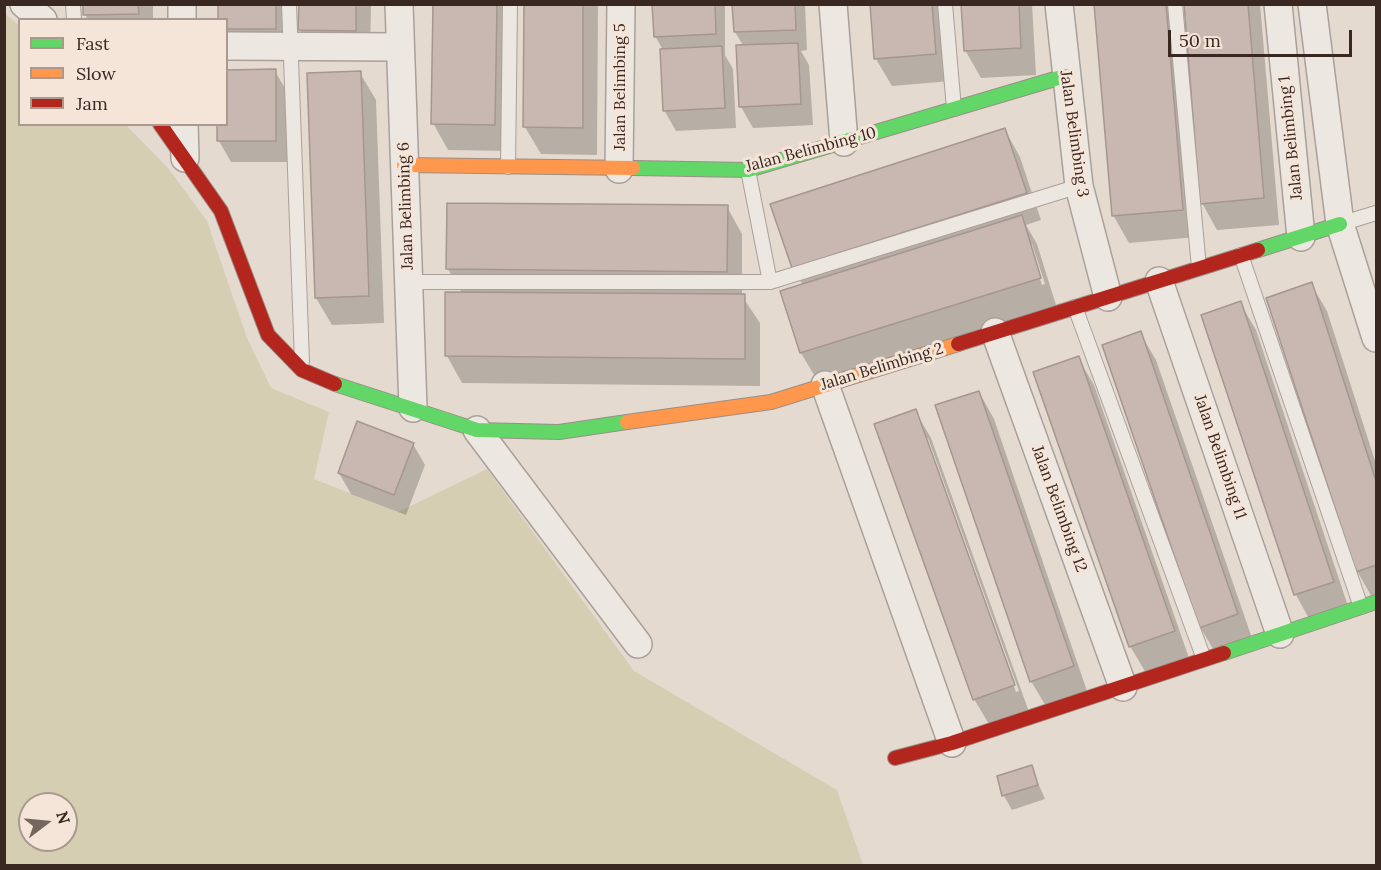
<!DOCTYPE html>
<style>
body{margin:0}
#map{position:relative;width:1381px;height:870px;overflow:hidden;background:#e5dad0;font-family:Lora,serif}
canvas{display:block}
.frame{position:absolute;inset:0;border:6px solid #392721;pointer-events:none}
.legend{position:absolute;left:18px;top:18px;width:210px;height:108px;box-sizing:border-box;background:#f4e5d8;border:2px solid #a9998f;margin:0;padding:8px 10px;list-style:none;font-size:18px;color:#392721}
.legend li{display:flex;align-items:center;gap:12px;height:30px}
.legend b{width:30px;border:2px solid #a9998f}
.north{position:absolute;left:18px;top:792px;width:60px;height:60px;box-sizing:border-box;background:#f4e5d8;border:2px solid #a9998f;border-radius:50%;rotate:74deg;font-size:16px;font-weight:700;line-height:24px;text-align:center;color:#392721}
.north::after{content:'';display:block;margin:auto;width:21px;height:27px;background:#75665e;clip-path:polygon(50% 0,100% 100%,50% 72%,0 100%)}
.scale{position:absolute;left:1168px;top:30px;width:184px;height:27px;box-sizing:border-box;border:3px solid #392721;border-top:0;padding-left:8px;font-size:18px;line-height:21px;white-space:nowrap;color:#392721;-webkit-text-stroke:4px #f4e5d8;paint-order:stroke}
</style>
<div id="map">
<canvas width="1381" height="870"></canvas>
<div class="frame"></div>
<ul class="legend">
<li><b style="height:8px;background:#63d668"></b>Fast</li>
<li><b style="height:8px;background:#ff974d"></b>Slow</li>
<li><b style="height:8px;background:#b3261e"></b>Jam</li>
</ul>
<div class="north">N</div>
<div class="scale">50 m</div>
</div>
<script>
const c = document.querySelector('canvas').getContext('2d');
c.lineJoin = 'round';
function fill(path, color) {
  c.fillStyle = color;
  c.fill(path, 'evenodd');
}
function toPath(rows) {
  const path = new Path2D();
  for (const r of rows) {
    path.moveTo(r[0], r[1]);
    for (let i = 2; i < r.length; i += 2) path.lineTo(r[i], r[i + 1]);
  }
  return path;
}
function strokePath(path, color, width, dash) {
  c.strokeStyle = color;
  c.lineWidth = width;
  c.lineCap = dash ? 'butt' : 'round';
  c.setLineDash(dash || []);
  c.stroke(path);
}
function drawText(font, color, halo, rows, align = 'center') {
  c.font = font + ' Lora,serif';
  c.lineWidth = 6;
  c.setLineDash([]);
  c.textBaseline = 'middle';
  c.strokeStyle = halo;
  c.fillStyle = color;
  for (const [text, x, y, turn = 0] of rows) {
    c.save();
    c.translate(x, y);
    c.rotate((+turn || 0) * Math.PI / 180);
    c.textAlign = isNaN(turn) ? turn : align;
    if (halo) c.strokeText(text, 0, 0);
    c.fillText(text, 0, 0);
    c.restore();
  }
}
fill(toPath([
 [4,13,19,25,20,124,126,125,168,168,207,221,247,338,271,388,329,412,314,479,398,512,487,469,634,671,837,790,863,865,5,865],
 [30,804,66,804,66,840,30,840]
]), '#d6ceb3');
fill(toPath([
 [84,4,153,4,153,20,87,20],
 [219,4,291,4,291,56,226,41,226,20],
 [300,4,371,4,370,58,316,57,300,29],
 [434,4,512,4,510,151,448,150,433,123],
 [526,4,598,4,597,155,541,154,525,127],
 [654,4,725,4,725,55,733,69,736,128,676,131,664,110,663,50,655,36],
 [734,4,805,4,807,50,801,51,809,65,813,125,753,128,741,107,744,47,735,32],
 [871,4,945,4,951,81,892,86,876,59],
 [962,4,1032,4,1036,75,981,78,965,50],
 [1096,4,1178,4,1197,237,1129,243,1113,215],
 [1186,4,1260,4,1279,225,1217,230,1202,203],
 [275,71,287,92,288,162,231,162,219,141,219,124,226,124],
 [360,73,376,100,384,323,332,325,316,298,308,74],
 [1005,130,1020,157,1041,220,1026,225,1037,244,1056,305,817,380,801,353,803,285,793,268,772,204],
 [1029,244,1032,244,1045,284,1042,285],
 [727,207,742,234,742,296,760,323,760,386,462,383,447,356,462,293,448,269],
 [1311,284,1327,311,1376,464,1376,597,1373,599,1357,571],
 [1240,303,1256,330,1349,609,1311,622,1296,595,1203,316],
 [1140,333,1156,360,1253,641,1216,654,1200,627],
 [1078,358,1094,385,1189,658,1146,673,1130,646],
 [979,392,994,419,1088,694,1047,708,1031,681],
 [915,411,931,438,1029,712,990,726,974,699],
 [925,438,928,438,1019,691,1016,692],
 [413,444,425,465,406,515,351,494,339,473],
 [1031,767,1045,799,1012,810,1004,796,998,777]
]), '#0003');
const building = toPath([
 [83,4,138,4,139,14,83,15,83,4],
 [218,4,276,4,276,29,226,29,226,20,218,20,218,4],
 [299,4,356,4,356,31,298,30,299,4],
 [433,4,497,4,495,125,431,124,433,4],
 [524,4,583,4,583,128,523,127,524,4],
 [652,4,715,4,716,34,654,37,652,4],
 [732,4,795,4,796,30,734,32,732,4],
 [870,4,932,4,936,54,874,59,870,4],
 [961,4,1019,4,1021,48,964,51,961,4],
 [1094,4,1166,4,1183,210,1112,216,1094,4],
 [1184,4,1248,4,1264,198,1200,204,1184,4],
 [798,43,801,104,739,107,736,45,798,43],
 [722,46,725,108,663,111,660,49,722,46],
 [276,69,276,141,217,141,217,124,226,124,226,70,276,69],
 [361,71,369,296,315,298,307,73,361,71],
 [1005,128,1027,193,792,268,770,204,1005,128],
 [447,203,728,205,727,272,446,269,447,203],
 [1022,215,1041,278,800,353,780,291,1022,215],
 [1312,282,1376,481,1376,565,1356,572,1266,298,1312,282],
 [445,292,745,294,745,359,445,356,445,292],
 [1241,301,1334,582,1294,595,1201,315,1241,301],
 [1141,331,1238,614,1199,628,1102,345,1141,331],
 [1079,356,1175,631,1129,647,1033,372,1079,356],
 [979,391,1074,666,1030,682,935,405,979,391],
 [916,409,1015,685,973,700,874,424,916,409],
 [357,421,414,443,394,495,338,473,357,421],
 [1032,765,1038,785,1002,796,997,776,1032,765]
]);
fill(building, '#c8b8b1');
strokePath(building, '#a5968f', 1.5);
const lane = toPath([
 [73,4,74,20],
 [289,4,302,362],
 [945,4,954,109],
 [1175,4,1199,268],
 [508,167,510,4],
 [748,170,770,282],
 [1340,224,1376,213],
 [1241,255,1361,607],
 [408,282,770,282,1079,186],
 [1075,307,1204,659]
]);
const street = toPath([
 [24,4,43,20],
 [182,4,182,20],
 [399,4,413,408],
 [833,4,844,142],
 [1059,4,1079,186,1108,297],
 [1278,4,1301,237],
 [1312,4,1340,224,1376,338],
 [226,46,400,47],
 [184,124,185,158],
 [619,169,621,4],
 [1159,281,1280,634],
 [995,332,1123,687],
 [825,385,952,743],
 [477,430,638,644]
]);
const fast = toPath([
 [633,168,748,170,1065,76],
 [1258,250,1340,224],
 [335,384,477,430,559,432,627,422],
 [1224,653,1376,602]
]);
const slow = toPath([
 [404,165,633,168],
 [627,422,771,402,958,344]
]);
const jam = toPath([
 [160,124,221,211,268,335,302,370,335,384],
 [958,344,1258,250],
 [895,758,952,743,1224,653]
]);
strokePath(lane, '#aaa099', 16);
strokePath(street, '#aaa099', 30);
strokePath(fast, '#9a8f88', 16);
strokePath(slow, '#9a8f88', 16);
strokePath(jam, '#9a8f88', 16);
strokePath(lane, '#ede7e1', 14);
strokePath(street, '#ede7e1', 27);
strokePath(fast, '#63d668', 14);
strokePath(slow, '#ff974d', 14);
strokePath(jam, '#b3261e', 14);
drawText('16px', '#392721', '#f4e5d8', [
 ["Jalan Belimbing 5",620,87,-90],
 ["Jalan Belimbing 3",1074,134,82],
 ["Jalan Belimbing 1",1291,138,-96],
 ["Jalan Belimbing 10",811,150,-15],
 ["Jalan Belimbing 6",406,206,-92],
 ["Jalan Belimbing 2",882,367,-17],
 ["Jalan Belimbing 11",1220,457,71],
 ["Jalan Belimbing 12",1059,509,70]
]);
</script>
